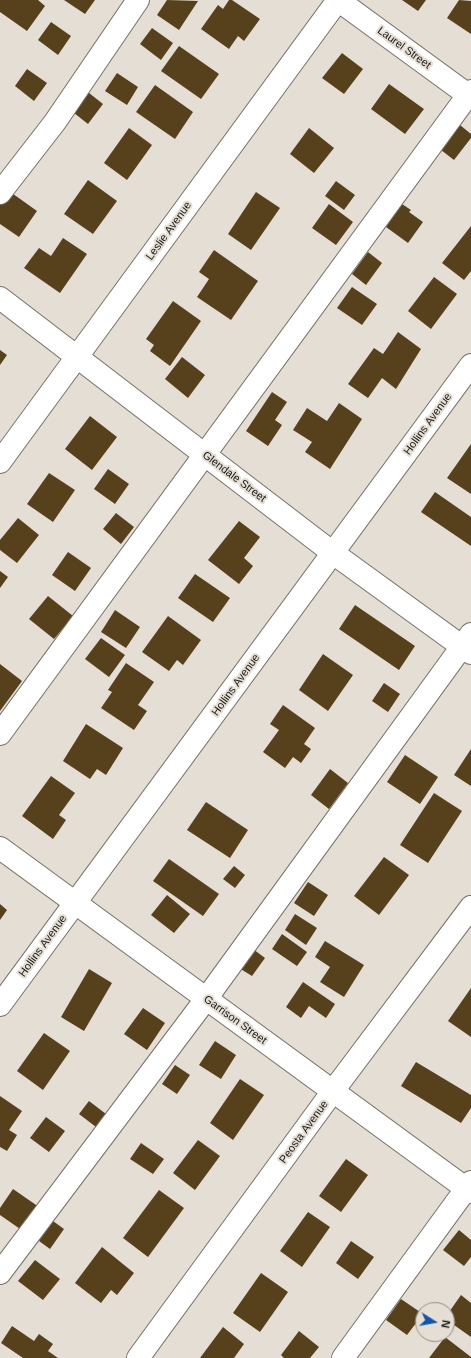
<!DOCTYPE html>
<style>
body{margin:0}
#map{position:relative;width:471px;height:1358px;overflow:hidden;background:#e5ded5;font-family:Arial,sans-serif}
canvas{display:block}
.north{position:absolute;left:415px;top:1302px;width:40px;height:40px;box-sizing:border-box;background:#e5ded5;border:1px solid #938e88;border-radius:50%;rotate:101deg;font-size:11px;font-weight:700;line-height:16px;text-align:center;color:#191714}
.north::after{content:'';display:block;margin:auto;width:14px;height:18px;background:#1257a7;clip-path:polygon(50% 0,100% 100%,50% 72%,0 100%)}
</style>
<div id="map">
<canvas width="471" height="1358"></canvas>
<div class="north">N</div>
</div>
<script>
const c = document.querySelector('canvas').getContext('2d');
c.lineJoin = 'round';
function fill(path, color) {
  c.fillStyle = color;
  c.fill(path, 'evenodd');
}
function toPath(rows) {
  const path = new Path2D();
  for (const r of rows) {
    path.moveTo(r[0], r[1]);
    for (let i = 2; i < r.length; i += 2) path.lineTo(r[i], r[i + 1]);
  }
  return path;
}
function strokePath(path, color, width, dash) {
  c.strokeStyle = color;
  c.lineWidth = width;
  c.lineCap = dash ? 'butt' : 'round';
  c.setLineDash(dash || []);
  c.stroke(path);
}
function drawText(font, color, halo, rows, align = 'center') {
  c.font = font + ' Arial,sans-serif';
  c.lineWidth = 4;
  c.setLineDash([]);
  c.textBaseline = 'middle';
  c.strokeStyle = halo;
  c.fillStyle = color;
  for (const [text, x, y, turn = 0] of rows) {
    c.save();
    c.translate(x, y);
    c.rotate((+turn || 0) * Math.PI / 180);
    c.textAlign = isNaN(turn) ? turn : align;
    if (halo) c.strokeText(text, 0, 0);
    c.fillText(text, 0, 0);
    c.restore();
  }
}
fill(toPath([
 [0,0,38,0,45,6,27,31,0,12],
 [64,0,95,0,85,14],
 [167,0,198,1,179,30,157,15],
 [229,0,232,0,260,19,244,41,238,36,229,49,201,29,218,5,223,9],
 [402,0,426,0,418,11],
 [459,0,471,1,471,34,447,18],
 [51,22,71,36,58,55,38,40],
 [152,28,173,43,161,60,140,44],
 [179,46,219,74,201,99,161,71],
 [342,53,363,69,344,94,322,78],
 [27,69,47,83,34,101,15,86],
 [117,73,138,87,127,105,105,91],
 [389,84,424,109,405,134,371,109],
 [155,85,193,112,175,139,136,112],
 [84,89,103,104,88,124,69,109],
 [460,125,471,134,471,138,454,160,441,150],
 [129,128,152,145,127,180,104,163],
 [309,128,334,148,314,173,290,154],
 [88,180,117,201,93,234,64,214],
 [336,181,355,195,344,210,325,196],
 [9,191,37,211,19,237,0,224,0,205],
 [256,192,280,208,251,250,228,234],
 [329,204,353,222,336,245,312,228],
 [402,204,411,210,409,212,423,222,408,243,386,227],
 [471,226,471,271,464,280,442,263],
 [63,238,87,254,60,293,24,268,39,248,51,256],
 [214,250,258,281,231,320,197,297,209,279,199,272],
 [368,252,382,263,366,285,352,274],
 [434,277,457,294,431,329,408,311],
 [352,287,377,304,362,325,337,308],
 [173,301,201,321,170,366,150,351,154,345,146,339],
 [398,332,421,349,396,389,382,378,368,398,348,384,374,348,383,354],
 [0,350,7,355,0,365],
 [182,357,205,375,188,398,165,379],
 [272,392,287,402,275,420,282,425,268,446,246,431],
 [339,403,362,419,330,469,305,452,312,442,293,430,307,408,327,421],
 [90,416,117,437,92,470,65,449],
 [471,444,471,494,447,478],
 [108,469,129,484,115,504,94,489],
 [49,473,75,490,53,522,27,504],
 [435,492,471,517,471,546,421,512],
 [116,513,134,527,121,544,103,529],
 [18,518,39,535,17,563,0,550,0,540],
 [239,521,260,537,244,558,253,566,239,584,208,560],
 [68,552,91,568,75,591,52,575],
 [0,571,8,577,0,588],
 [195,574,230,598,213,622,178,598],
 [48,596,73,616,54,639,29,619],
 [355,605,415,646,399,670,339,629],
 [115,610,140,627,126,648,101,632],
 [168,616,201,640,183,665,177,660,169,671,142,652],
 [101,638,125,655,109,677,85,659],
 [323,654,353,675,328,711,299,690],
 [126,663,154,682,138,705,147,711,134,730,101,708,112,692,108,690],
 [0,664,22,681,0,711],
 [384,683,400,694,388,712,372,701],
 [283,705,315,728,304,744,311,749,301,763,293,757,285,768,263,752,279,730,270,724],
 [86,724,123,748,106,775,97,769,90,779,63,761],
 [471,749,471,786,454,775],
 [405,755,438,777,420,804,387,782],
 [330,769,348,783,329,809,311,795],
 [51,776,75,793,59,815,66,820,53,839,22,816],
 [434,793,462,811,428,863,400,845],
 [206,802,248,830,230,858,187,830],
 [384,857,409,875,379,915,354,896],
 [169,859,219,894,203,916,153,881],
 [234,866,245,875,235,888,223,879],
 [308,882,328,895,314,916,294,903],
 [167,895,190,914,174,933,151,915],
 [0,904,7,910,0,920],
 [295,914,317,928,306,945,285,930],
 [282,934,307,952,297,966,272,949],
 [325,941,364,965,344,997,320,982,330,967,315,957],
 [253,949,265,958,252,976,239,968],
 [89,969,112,983,84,1031,61,1017],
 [303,982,335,1004,326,1018,309,1006,301,1018,286,1007],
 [471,988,471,1037,448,1021],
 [143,1008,165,1023,147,1050,124,1034],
 [44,1033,70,1051,43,1090,17,1071],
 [215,1041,236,1055,221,1079,199,1065],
 [416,1062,471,1095,471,1108,461,1123,401,1086],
 [175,1065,190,1075,177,1094,162,1084],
 [240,1079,264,1095,233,1140,210,1123],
 [0,1096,22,1111,9,1130,17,1135,7,1151,0,1147],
 [89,1101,106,1114,96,1127,79,1114],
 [46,1117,65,1131,49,1152,30,1138],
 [198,1140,220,1156,195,1190,173,1173],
 [141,1143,164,1159,153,1174,130,1159],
 [346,1159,368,1175,341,1212,319,1196],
 [13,1189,39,1207,23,1231,0,1215,0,1208],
 [159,1190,184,1208,148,1257,123,1238],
 [308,1212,330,1227,302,1267,280,1251],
 [53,1221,64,1229,50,1249,39,1241],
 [459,1230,471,1240,471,1257,464,1266,443,1250],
 [351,1241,374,1257,358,1279,336,1263],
 [102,1247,134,1273,117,1295,111,1290,101,1303,75,1283],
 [35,1260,60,1279,43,1300,18,1281],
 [261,1273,288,1292,260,1332,233,1313],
 [461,1295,471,1303,471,1337,447,1320,447,1315],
 [401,1299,423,1314,407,1335,386,1320],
 [12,1326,34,1341,39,1334,53,1344,48,1351,58,1358,23,1358,1,1343],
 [223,1327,244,1344,234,1358,200,1358],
 [299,1331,319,1347,310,1358,284,1358,281,1355],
 [445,1337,471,1357,471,1358,429,1358]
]), '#57401c');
const minor = toPath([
 [338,0,471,97],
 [0,193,55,122,138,0],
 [0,298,333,553,471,653],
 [0,462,338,0],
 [0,734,471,91],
 [0,848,471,1192],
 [0,1005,471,365],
 [0,1273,206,999,471,634],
 [138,1358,333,1091,471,907],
 [343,1358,471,1182]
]);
strokePath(minor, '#767067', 24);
strokePath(minor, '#fff', 22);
drawText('11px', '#191714', '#e5ded5', [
 ["Laurel Street",404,48,36],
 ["Leslie Avenue",169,231,-54],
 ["Hollins Avenue",428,424,-54],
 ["Glendale Street",234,477,37],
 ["Hollins Avenue",236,685,-54],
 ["Hollins Avenue",43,946,-54],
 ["Garrison Street",235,1020,36],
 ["Peosta Avenue",304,1132,-54]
]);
</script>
